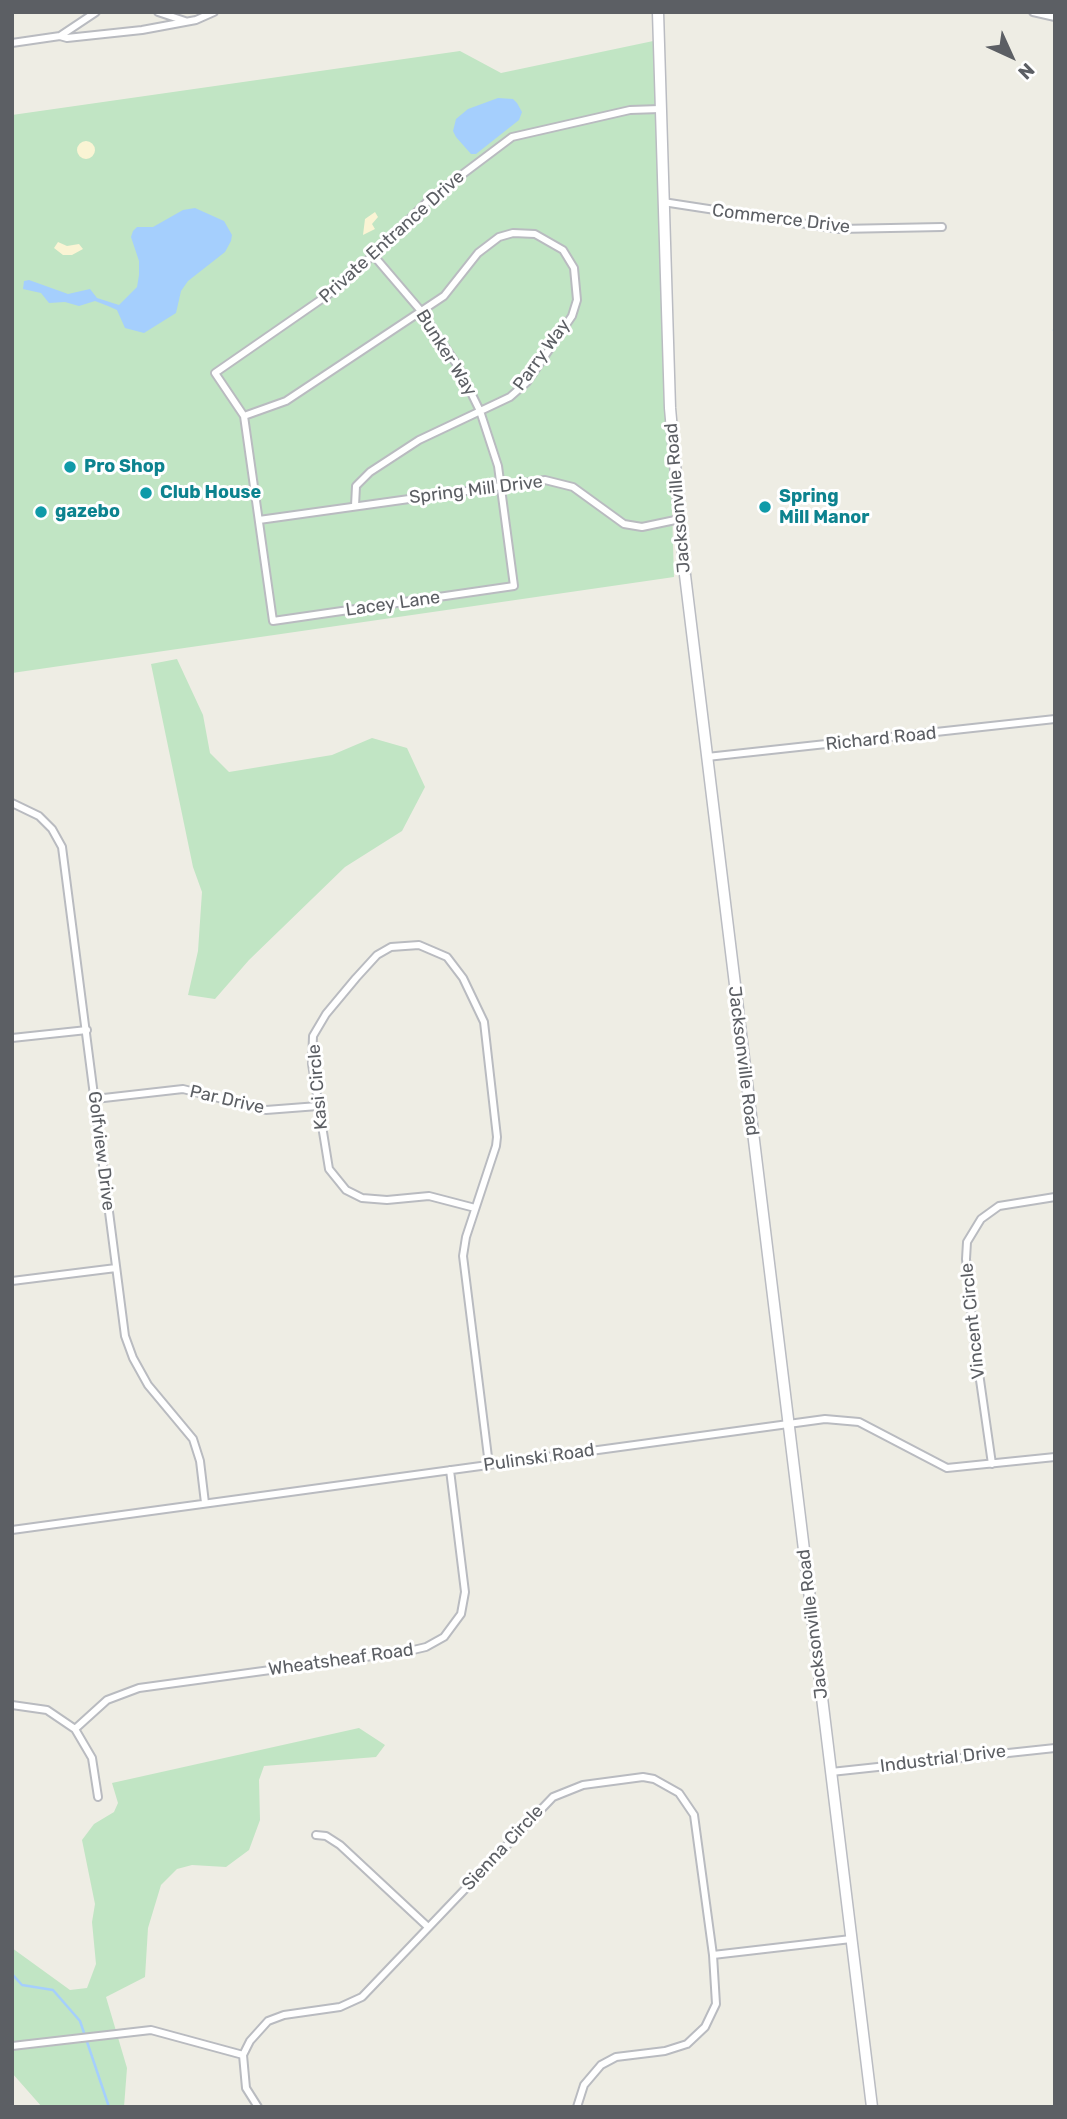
<!DOCTYPE html>
<style>
body{margin:0}
#map{position:relative;width:1067px;height:2119px;overflow:hidden;background:#eeede4;font-family:Rubik,sans-serif}
canvas{display:block}
.frame{position:absolute;inset:0;border:14px solid #5c5f64;pointer-events:none}
.north{position:absolute;left:976px;top:21px;width:70px;height:70px;-webkit-text-stroke:5px #fff;paint-order:stroke;rotate:135deg;font-size:19px;font-weight:700;line-height:28px;text-align:center;color:#5c5f64}
.north::after{content:'';display:block;margin:auto;width:24px;height:32px;background:#5c5f64;clip-path:polygon(50% 0,100% 100%,50% 72%,0 100%)}
</style>
<div id="map">
<canvas width="1067" height="2119"></canvas>
<div class="frame"></div>
<div class="north">N</div>
</div>
<script>
const c = document.querySelector('canvas').getContext('2d');
c.lineJoin = 'round';
function fill(path, color) {
  c.fillStyle = color;
  c.fill(path, 'evenodd');
}
function toPath(rows) {
  const path = new Path2D();
  for (const r of rows) {
    if (r.length === 3) {
      path.moveTo(r[0] + r[2], r[1]);
      path.arc(r[0], r[1], r[2], 0, 2 * Math.PI);
      continue;
    }
    path.moveTo(r[0], r[1]);
    for (let i = 2; i < r.length; i += 2) path.lineTo(r[i], r[i + 1]);
  }
  return path;
}
function strokePath(path, color, width, dash) {
  c.strokeStyle = color;
  c.lineWidth = width;
  c.lineCap = dash ? 'butt' : 'round';
  c.setLineDash(dash || []);
  c.stroke(path);
}
function drawText(font, color, halo, rows, align = 'center') {
  c.font = font + ' Rubik,sans-serif';
  c.lineWidth = 6;
  c.setLineDash([]);
  c.textBaseline = 'middle';
  c.strokeStyle = halo;
  c.fillStyle = color;
  for (const [text, x, y, turn = 0] of rows) {
    c.save();
    c.translate(x, y);
    c.rotate((+turn || 0) * Math.PI / 180);
    c.textAlign = isNaN(turn) ? turn : align;
    if (halo) c.strokeText(text, 0, 0);
    c.fillText(text, 0, 0);
    c.restore();
  }
}
fill(toPath([
 [658,40,674,577,12,673,12,115,460,51,501,73],
 [177,659,203,715,210,753,229,772,332,755,372,738,407,748,425,787,402,831,345,867,249,960,215,999,188,995,198,951,202,892,193,867,151,664],
 [359,1728,385,1745,376,1757,264,1766,259,1780,260,1820,249,1850,226,1867,192,1865,177,1869,161,1885,148,1928,145,1977,106,1997,127,2068,124,2107,42,2107,12,2073,12,1948,70,1990,87,1988,96,1964,92,1922,95,1904,82,1840,94,1824,114,1812,118,1803,112,1783]
]), '#c1e5c4');
fill(toPath([
 [86,150,9],
 [375,212,378,217,372,224,375,229,363,235,365,219],
 [58,242,67,246,79,244,83,249,72,255,63,255,54,248]
]), '#faf4d4');
fill(toPath([
 [498,98,513,99,517,103,522,112,519,120,476,154,471,154,456,137,453,131,456,119,468,109],
 [195,208,224,221,232,235,231,241,225,252,188,281,181,291,176,313,144,333,125,328,117,310,108,306,95,301,79,306,65,302,49,303,41,293,23,289,24,281,29,280,68,294,90,289,97,298,119,305,137,287,139,275,139,261,131,237,133,231,137,227,153,227,183,210]
]), '#a5cffd');
strokePath(toPath([
 [1054,330,1055,328],
 [12,1974,22,1985,53,1990,80,2021,109,2107]
]), '#a5cffd', 2.5);
const minor = toPath([
 [158,12,185,21],
 [1033,12,1055,17],
 [60,36,67,38,142,30,196,20,214,12],
 [12,43,60,36,96,12],
 [663,202,839,229,942,227],
 [374,256,421,311,459,368,480,411,498,466,514,586,273,621,244,416,215,373,342,285,431,198,512,137,630,110,660,109],
 [244,416,286,401,444,296,478,253,499,237,513,233,535,234,563,250,574,268,577,300,572,316,527,382,510,397,419,440,370,472,356,486,355,506],
 [259,520,545,480,573,487,624,524,642,527,680,519],
 [707,757,1055,719],
 [12,803,39,816,52,829,62,847,125,1336,133,1358,148,1385,193,1439,200,1461,205,1503],
 [12,1038,87,1030],
 [95,1099,183,1089,266,1110,318,1106],
 [475,1208,429,1196,387,1200,362,1198,346,1190,329,1169,312,1064,313,1036,326,1014,356,978,377,955,391,947,419,945,447,957,463,978,484,1022,497,1137,496,1146,466,1237,463,1256,489,1465],
 [12,1281,116,1268],
 [992,1464,974,1338,966,1259,967,1242,981,1219,999,1206,1055,1197],
 [12,1530,825,1419,859,1422,947,1468,1055,1457],
 [12,1705,47,1710,75,1729,92,1758,98,1797],
 [75,1729,107,1700,139,1688,409,1651,426,1647,444,1637,461,1614,465,1592,450,1470],
 [831,1772,1055,1748],
 [316,1835,326,1836,340,1845,428,1927],
 [713,1955,851,1939],
 [12,2046,151,2030,243,2055],
 [258,2107,246,2088,243,2055,250,2041,268,2021,284,2015,340,2007,362,1997,553,1797,583,1785,643,1777,654,1779,679,1793,694,1815,713,1955,716,2004,705,2027,687,2044,665,2051,616,2057,601,2065,584,2085,577,2107]
]);
const secondary = toPath([
 [658,12,670,408,685,575,872,2107]
]);
strokePath(minor, '#b9bbc0', 10);
strokePath(secondary, '#babcc2', 13);
strokePath(minor, '#fff', 6);
strokePath(secondary, '#fff', 10);
for (const [x, y, r, color] of [
 [70,467,7,"#0f9aa8"],
 [146,493,7,"#0f9aa8"],
 [765,507,7,"#0f9aa8"],
 [41,512,7,"#0f9aa8"]
]) {
  const dot = new Path2D();
  dot.arc(x, y, r, 0, 2 * Math.PI);
  c.fillStyle = color;
  c.fill(dot);
  strokePath(dot, '#fff', 2.5);
}
drawText('18px', '#5c5f64', '#fff', [
 ["Commerce Drive",781,219,7],
 ["Private Entrance Drive",392,237,-42],
 ["Bunker Way",446,353,58],
 ["Parry Way",542,355,-54],
 ["Spring Mill Drive",476,490,-7],
 ["Jacksonville Road",678,498,-95],
 ["Lacey Lane",393,604,-8],
 ["Richard Road",881,739,-6],
 ["Jacksonville Road",743,1061,83],
 ["Kasi Circle",318,1087,-95],
 ["Par Drive",227,1100,13],
 ["Golfview Drive",101,1151,83],
 ["Vincent Circle",973,1321,-96],
 ["Pulinski Road",539,1458,-8],
 ["Jacksonville Road",813,1624,-97],
 ["Wheatsheaf Road",341,1660,-8],
 ["Industrial Drive",943,1759,-7],
 ["Sienna Circle",503,1848,-47]
]);
drawText('bold 18px', '#0d838f', '#fff', [
 ["Pro Shop",84,467],
 ["Club House",160,493],
 ["Spring",779,497],
 ["Mill Manor",779,518],
 ["gazebo",55,512]
], 'left');
</script>
